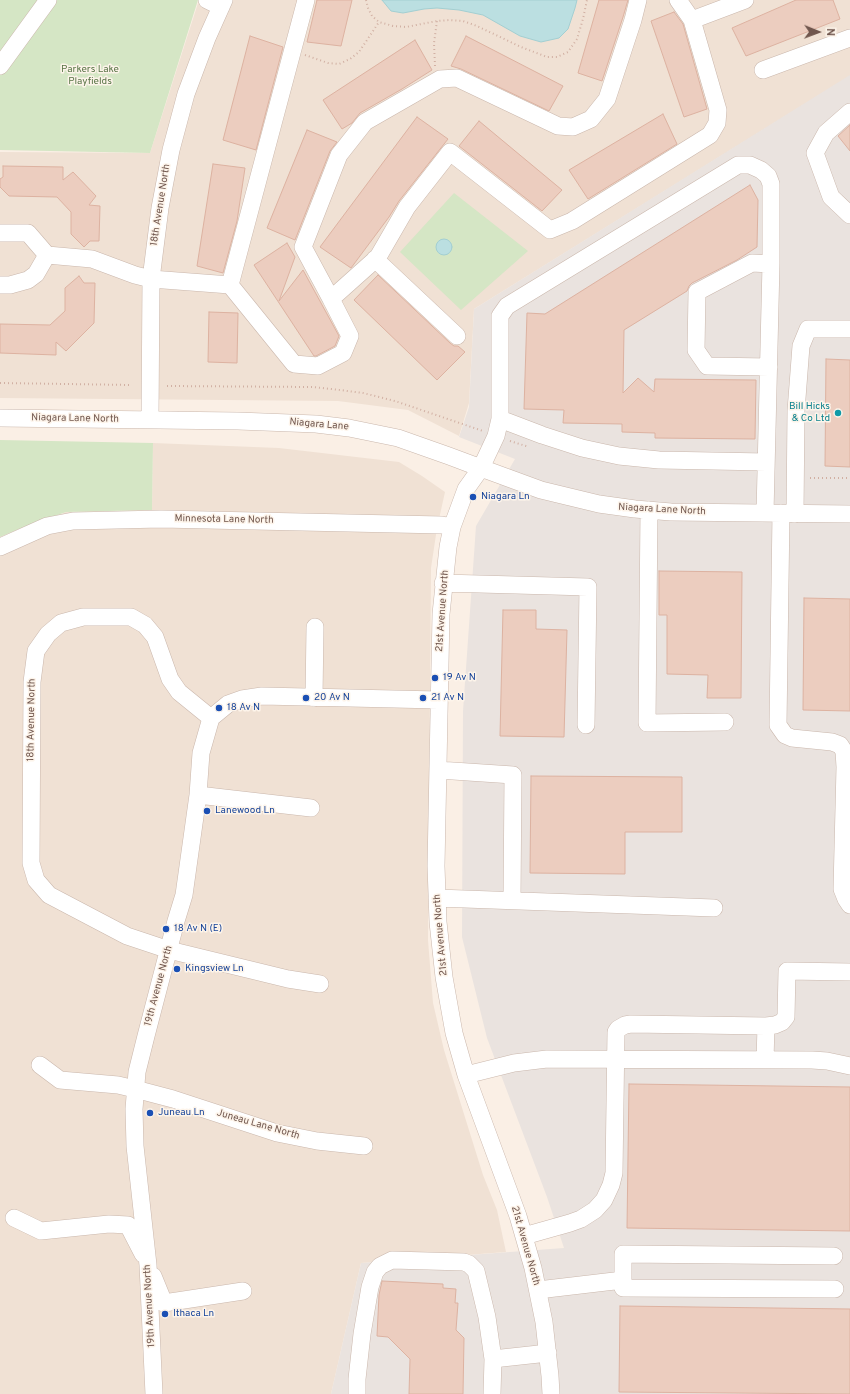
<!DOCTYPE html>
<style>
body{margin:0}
#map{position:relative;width:850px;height:1394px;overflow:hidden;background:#faefe5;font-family:Overpass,sans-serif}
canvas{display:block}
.north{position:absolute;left:798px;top:12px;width:40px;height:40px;-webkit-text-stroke:3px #fdf4ea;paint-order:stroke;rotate:91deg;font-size:11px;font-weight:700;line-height:16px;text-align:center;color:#70564d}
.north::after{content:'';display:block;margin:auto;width:14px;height:18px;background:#70564d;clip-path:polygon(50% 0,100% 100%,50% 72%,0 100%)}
</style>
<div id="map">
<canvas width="850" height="1394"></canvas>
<div class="north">N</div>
</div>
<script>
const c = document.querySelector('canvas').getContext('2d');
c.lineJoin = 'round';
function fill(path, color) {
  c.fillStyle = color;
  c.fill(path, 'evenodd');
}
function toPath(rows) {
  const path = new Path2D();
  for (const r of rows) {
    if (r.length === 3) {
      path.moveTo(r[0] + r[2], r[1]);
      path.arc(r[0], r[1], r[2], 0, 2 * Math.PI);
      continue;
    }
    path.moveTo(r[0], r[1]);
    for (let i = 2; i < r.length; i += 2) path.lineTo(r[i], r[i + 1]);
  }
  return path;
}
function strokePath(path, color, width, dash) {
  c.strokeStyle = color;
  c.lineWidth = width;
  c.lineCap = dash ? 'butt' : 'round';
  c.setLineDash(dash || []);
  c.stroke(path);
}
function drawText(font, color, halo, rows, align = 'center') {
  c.font = font + ' Overpass,sans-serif';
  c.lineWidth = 3;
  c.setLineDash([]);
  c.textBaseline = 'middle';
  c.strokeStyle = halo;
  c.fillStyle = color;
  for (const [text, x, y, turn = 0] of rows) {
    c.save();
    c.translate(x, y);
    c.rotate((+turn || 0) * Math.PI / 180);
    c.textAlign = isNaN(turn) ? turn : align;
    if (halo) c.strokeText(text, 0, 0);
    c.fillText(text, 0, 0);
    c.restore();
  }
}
fill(toPath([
 [199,0,850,0,850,76,474,309,469,403,459,436,408,410,338,401,0,398,0,152,150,153],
 [153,443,279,448,399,462,422,476,445,492,437,528,431,568,428,940,433,1003,444,1050,483,1175,497,1210,506,1252,361,1263,331,1394,0,1394,0,538,66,512,152,510]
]), '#f0e1d4');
fill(toPath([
 [850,75,850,1394,331,1394,361,1263,564,1248,547,1197,487,1038,462,937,463,711,476,526,515,459,459,437,469,407,474,309]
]), '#eae3df');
fill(toPath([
 [0,0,198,0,150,153,0,150],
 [454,193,528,251,461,310,400,252],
 [0,440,153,443,152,510,66,512,19,529,0,537]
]), '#d5e6c5');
const water = toPath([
 [382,0,577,0,575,8,568,29,559,38,541,42,520,36,483,15,459,10,437,8,424,9,403,13,391,11,382,0],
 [444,247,8]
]);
fill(water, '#bbdfe1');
strokePath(water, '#a3cfd2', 1);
const building = toPath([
 [317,0,352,0,341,46,307,42,317,0],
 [599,0,628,0,623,17,602,81,578,73,599,0],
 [796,0,833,0,840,19,746,56,732,28,796,0],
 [674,12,683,24,707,109,684,117,651,21,674,12],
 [250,36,283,47,256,150,223,140,250,36],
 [466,36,563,86,549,111,461,69,451,66,466,36],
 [415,40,432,70,402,89,360,113,352,123,342,129,323,100,415,40],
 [663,114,677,144,588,199,569,170,663,114],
 [417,117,448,139,399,201,389,217,351,268,320,247,417,117],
 [479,121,562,190,542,211,459,146,479,121],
 [850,125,850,151,838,136,850,125],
 [307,130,337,142,330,151,295,240,267,228,307,130],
 [213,164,245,168,237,221,223,273,197,266,213,164],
 [3,166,63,167,63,180,73,172,96,196,89,205,100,206,99,241,90,241,84,247,71,234,71,212,57,197,9,196,0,187,0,179,3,177,3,166],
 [750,185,758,200,757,247,737,260,692,283,689,286,687,291,624,330,623,393,638,378,654,392,655,379,756,380,755,439,655,438,655,433,622,432,622,424,563,423,564,410,524,409,527,313,545,314,750,185],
 [287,243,295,257,279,301,303,270,339,336,335,346,316,356,314,356,254,265,287,243],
 [378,275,450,343,454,346,458,346,465,352,437,380,354,300,378,275],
 [79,276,84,283,95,283,94,323,66,351,56,342,56,355,0,353,0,324,50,325,65,311,65,288,79,276],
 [209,312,238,313,237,363,208,362,209,312],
 [826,359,850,360,850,467,825,466,826,359],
 [659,571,742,572,741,698,707,698,708,675,667,674,667,615,659,615,659,571],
 [804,598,850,599,850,711,803,710,804,598],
 [503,610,536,610,536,629,567,630,564,737,500,736,503,610],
 [531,776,682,777,682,832,625,832,625,874,530,873,531,776],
 [629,1084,850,1087,850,1231,627,1228,629,1084],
 [382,1281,443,1284,443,1288,456,1289,455,1303,458,1303,456,1330,464,1338,463,1394,409,1394,410,1359,388,1337,377,1336,379,1295,382,1281],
 [620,1306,850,1309,850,1394,619,1392,620,1306]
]);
fill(building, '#eccdbf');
strokePath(building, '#ddb2a1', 1);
const minor = toPath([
 [207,0,221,7],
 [678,0,692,20],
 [0,66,48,0],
 [763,70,850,38],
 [850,112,826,133,815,153,831,197,850,215],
 [0,233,28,233,47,255,92,259,135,275,151,279,230,285,294,364,318,366,343,353,350,336,331,299,378,257,407,207,450,152,550,230,572,221,710,135,717,123,718,110,692,20,745,0],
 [375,259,457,336],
 [0,285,10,285,28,280,36,274,47,255],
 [230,285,306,0],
 [331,299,303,247,339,155,365,122,440,79,457,78,558,126,573,127,591,119,607,99,633,20,638,0],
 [769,367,707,366,696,350,697,292,752,263,771,264],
 [0,418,238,421,316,424,349,428,398,438,449,456,481,468,541,490,599,504,635,509,671,512,850,514],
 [500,419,542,435,582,448,619,456,659,460,766,462],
 [150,420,151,279,160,208,171,150,186,94,207,38,224,0],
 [649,510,647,723,725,722],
 [781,513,778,725,785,735,792,738,832,742,840,745,844,751,845,767,842,889,846,899,850,905],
 [795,514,796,411,801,346,808,329,850,329],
 [0,547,47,526,73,521,161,519,442,525,452,527],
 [443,583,588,587,586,725],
 [314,698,315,627],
 [211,718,179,692,170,679,155,637,145,625,131,617,83,617,61,623,48,634,36,651,32,682,31,863,36,880,49,895,127,936,169,950,288,979,320,984],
 [438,770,513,775,512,900],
 [198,795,311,808],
 [437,898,714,908],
 [766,1026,775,1025,782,1022,786,1017,787,971,850,972],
 [40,1065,60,1080,118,1085,135,1089,173,1099,277,1133,317,1141,364,1146],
 [466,1075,514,1063,547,1059,812,1060,827,1061,850,1066],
 [14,1218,41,1231,109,1224,128,1225,143,1254],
 [524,1236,570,1223,581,1219,595,1210,604,1200,611,1185,614,1173,616,1032,618,1029,625,1025,631,1024,766,1026,765,1060],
 [153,1276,164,1303,243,1291],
 [623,1280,623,1254,834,1256],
 [538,1290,623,1280,623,1288,835,1289],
 [493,1359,548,1353],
 [154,1394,148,1265,135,1146,134,1109,137,1072,146,1036,176,921,184,895,198,795,201,753,211,718,228,704,242,699,262,696,438,700],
 [357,1394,357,1379,362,1334,370,1287,375,1272,380,1266,392,1260,464,1262,469,1264,476,1271,487,1317,493,1359,492,1394],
 [551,1394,550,1376,544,1322,533,1268,518,1216,466,1075,454,1033,444,977,438,922,436,866,441,614,448,547,452,527,466,489,481,468,496,436,500,419,500,316,507,306,738,165,750,165,761,170,768,176,771,184,771,264,765,513]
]);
strokePath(minor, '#cab7ac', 18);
strokePath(toPath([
 [366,0,368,8,372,16,379,22,393,26,406,27,437,21,449,20,463,21,477,26,521,47,547,57,557,57,568,52,577,39,583,19,587,0],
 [305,55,328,63,339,64,350,59,359,52,379,22],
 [435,66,434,43,437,21],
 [0,383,132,385],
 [167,386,313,387,340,390,363,393,395,401,483,431],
 [510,441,529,447],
 [810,478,850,478]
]), '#d1b0a3', 2, [1, 3]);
strokePath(minor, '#fff', 17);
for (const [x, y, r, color] of [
 [838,413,4,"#0f9aa8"],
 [473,497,4,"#1a4fb4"],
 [435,678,4,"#1a4fb4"],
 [306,698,4,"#1a4fb4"],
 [423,698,4,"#1a4fb4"],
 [219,708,4,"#1a4fb4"],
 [207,811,4,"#1a4fb4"],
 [166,929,4,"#1a4fb4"],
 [177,969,4,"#1a4fb4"],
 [150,1113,4,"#1a4fb4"],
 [165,1314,4,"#1a4fb4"]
]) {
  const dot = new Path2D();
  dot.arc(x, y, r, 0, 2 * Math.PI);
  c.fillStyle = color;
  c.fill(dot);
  strokePath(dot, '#fdf4ea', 1.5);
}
drawText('10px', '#587446', '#fdf4ea', [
 ["Parkers Lake",90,70],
 ["Playfields",90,82]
]);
drawText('10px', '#70564d', '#fdf4ea', [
 ["18th Avenue North",161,205,-81],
 ["Niagara Lane North",75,419,1],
 ["Niagara Lane",319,425,5],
 ["Niagara Lane North",662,510,3],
 ["Minnesota Lane North",224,520,1],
 ["21st Avenue North",443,611,-86],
 ["18th Avenue North",32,720,-89],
 ["21st Avenue North",441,935,-95],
 ["19th Avenue North",159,986,-75],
 ["Juneau Lane North",258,1125,16],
 ["21st Avenue North",525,1246,74],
 ["19th Avenue North",150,1306,-93]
]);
drawText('10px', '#0d838f', '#fdf4ea', [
 ["Bill Hicks",830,407],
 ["& Co Ltd",830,419]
], 'right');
drawText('10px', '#164399', '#fdf4ea', [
 ["Niagara Ln",481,497],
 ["19 Av N",443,678],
 ["20 Av N",314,698],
 ["21 Av N",431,698],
 ["18 Av N",227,708],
 ["Lanewood Ln",215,811],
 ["18 Av N (E)",174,929],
 ["Kingsview Ln",185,969],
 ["Juneau Ln",158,1113],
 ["Ithaca Ln",173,1314]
], 'left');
</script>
